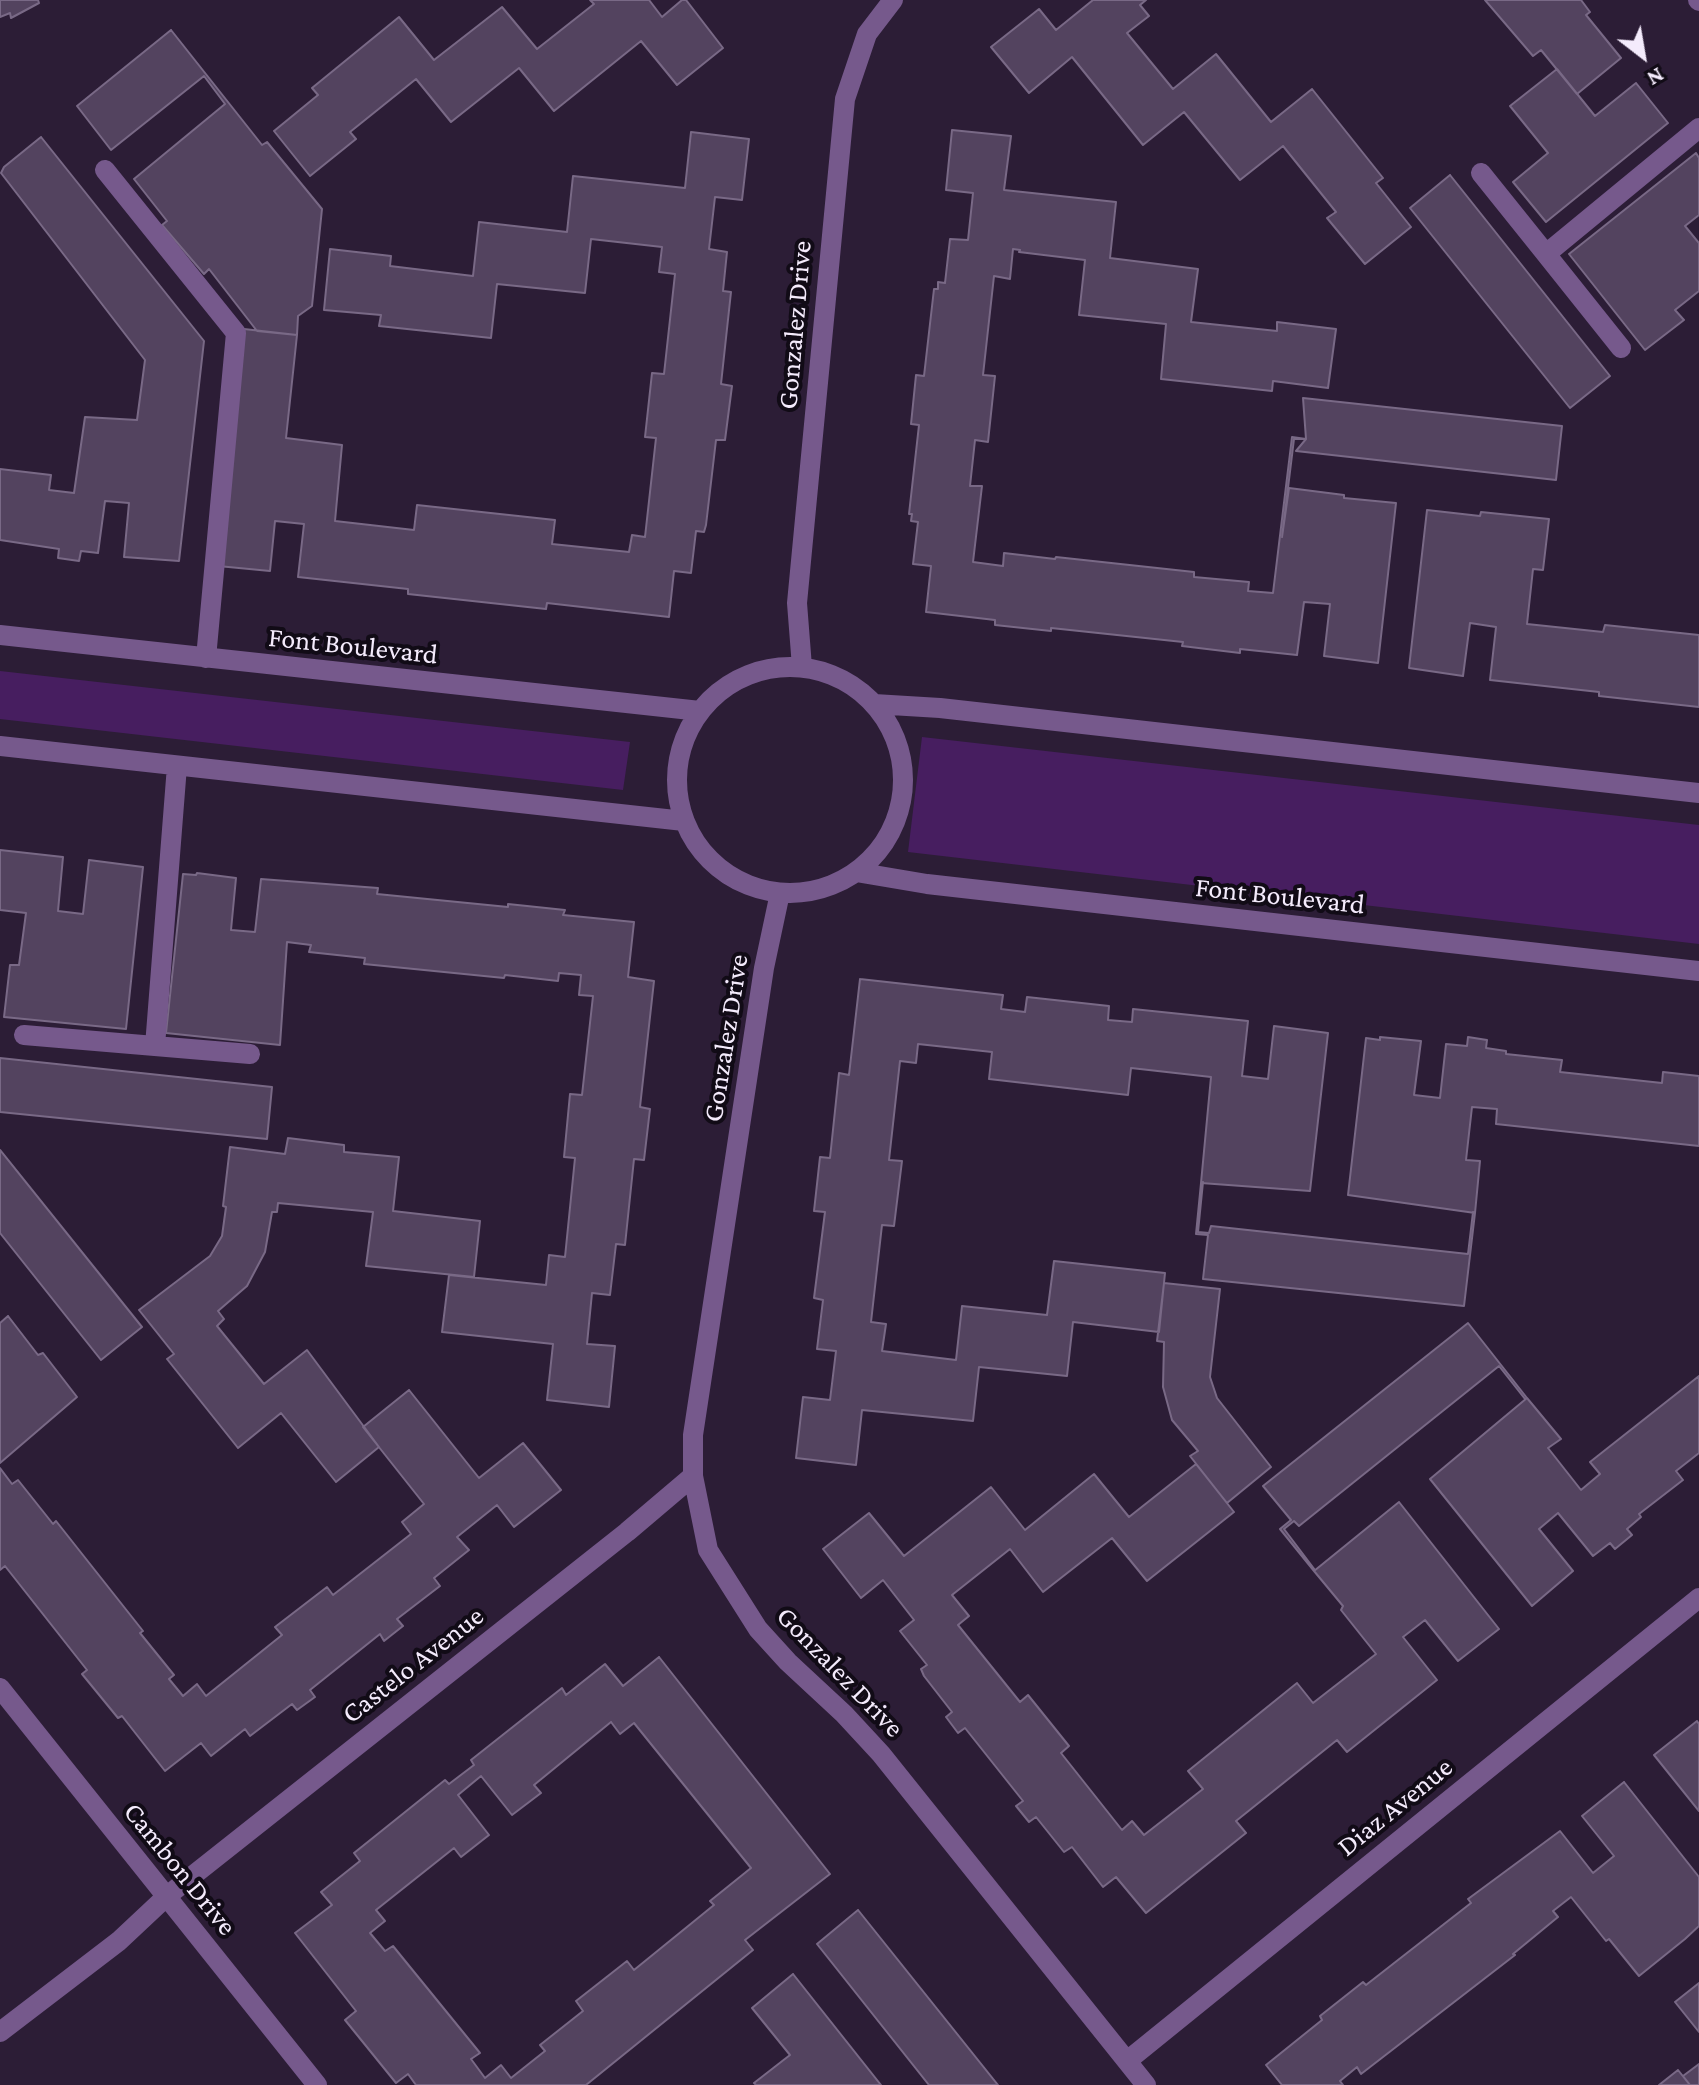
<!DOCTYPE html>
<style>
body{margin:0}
#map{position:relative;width:1699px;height:2085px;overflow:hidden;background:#2c1d36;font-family:"Crimson Pro",serif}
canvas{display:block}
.north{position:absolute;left:1603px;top:16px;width:80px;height:80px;-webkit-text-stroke:6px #110b16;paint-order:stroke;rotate:149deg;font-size:22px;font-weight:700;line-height:32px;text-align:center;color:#f4ebfc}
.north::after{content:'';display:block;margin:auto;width:28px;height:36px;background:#f4ebfc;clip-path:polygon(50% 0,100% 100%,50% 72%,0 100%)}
</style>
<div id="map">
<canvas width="1699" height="2085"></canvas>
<div class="north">N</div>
</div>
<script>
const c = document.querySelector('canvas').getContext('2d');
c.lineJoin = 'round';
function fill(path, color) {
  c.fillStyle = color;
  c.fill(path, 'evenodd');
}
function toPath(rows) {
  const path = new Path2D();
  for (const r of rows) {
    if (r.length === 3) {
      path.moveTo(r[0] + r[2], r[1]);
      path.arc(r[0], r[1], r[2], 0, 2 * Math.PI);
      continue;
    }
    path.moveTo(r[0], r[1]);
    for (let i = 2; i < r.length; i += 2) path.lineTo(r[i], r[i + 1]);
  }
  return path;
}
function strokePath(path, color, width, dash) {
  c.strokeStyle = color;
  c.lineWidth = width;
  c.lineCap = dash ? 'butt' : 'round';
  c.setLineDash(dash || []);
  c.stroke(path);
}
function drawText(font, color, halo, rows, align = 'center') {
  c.font = font + ' "Crimson Pro",serif';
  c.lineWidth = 8;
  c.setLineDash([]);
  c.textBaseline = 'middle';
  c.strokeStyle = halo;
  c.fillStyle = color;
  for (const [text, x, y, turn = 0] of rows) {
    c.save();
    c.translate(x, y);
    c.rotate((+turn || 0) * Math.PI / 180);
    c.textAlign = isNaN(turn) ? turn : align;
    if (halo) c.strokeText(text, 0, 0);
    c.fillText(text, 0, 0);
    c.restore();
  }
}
fill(toPath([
 [0,671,630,742,623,790,0,719],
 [922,737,1699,825,1699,944,908,852]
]), '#471e60');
const building = toPath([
 [0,0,38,0,39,3,11,18,10,13,0,17,0,0],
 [590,0,649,0,662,17,682,0,686,0,723,48,677,85,641,41,554,111,519,68,451,122,416,79,350,132,356,139,310,176,274,131,318,95,312,88,399,17,434,60,502,7,537,49,594,4,590,0],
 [1093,0,1146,0,1140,5,1149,16,1127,33,1173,89,1216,54,1271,122,1312,89,1383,178,1376,183,1411,227,1365,264,1327,218,1336,212,1283,146,1240,180,1184,112,1143,145,1072,57,1029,93,991,47,1039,9,1056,30,1093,0],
 [1485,0,1581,0,1590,12,1586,15,1621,58,1577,94,1541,50,1533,56,1485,0],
 [171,30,262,145,267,142,322,209,312,306,298,316,297,335,257,331,209,269,204,274,162,225,167,221,134,179,225,104,204,76,111,150,77,106,171,30],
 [1557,69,1595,116,1636,83,1668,123,1546,222,1513,182,1548,153,1510,106,1557,69],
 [952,130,1011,136,1004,190,1116,202,1110,258,1198,269,1191,322,1277,331,1277,322,1336,329,1328,388,1273,381,1272,391,1161,379,1166,324,1079,315,1085,260,1019,252,1020,250,1013,249,1010,279,994,276,983,375,995,376,988,442,975,440,970,486,982,486,973,562,1003,566,1004,553,1055,559,1056,557,1194,572,1194,577,1249,582,1248,591,1273,593,1292,437,1306,439,1294,439,1282,537,1289,488,1344,495,1344,498,1396,503,1378,663,1324,656,1330,604,1304,602,1297,655,1240,649,1240,653,1182,646,1183,642,1051,628,1051,631,995,625,995,620,926,612,931,566,913,564,918,522,911,521,912,514,909,514,919,425,911,424,916,375,924,376,934,289,938,289,938,282,945,283,950,239,968,240,973,193,946,190,952,130],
 [691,132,749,139,742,200,715,197,709,249,727,252,723,291,731,292,721,384,732,386,725,440,716,440,706,525,704,532,696,531,691,573,674,571,669,617,547,603,546,609,408,594,408,589,298,577,304,524,275,521,270,571,218,566,244,329,297,335,286,438,342,445,335,521,414,530,417,505,555,520,552,544,629,552,632,535,645,537,656,438,645,437,652,373,664,374,675,274,659,272,662,247,591,239,585,293,497,284,491,338,379,326,381,315,324,310,330,249,391,256,390,266,473,276,479,222,567,232,573,176,685,188,691,132],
 [41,137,204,341,179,561,124,557,129,503,105,501,98,553,81,551,79,561,58,558,59,549,0,540,0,469,51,475,49,490,74,493,85,417,137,420,145,360,1,173,4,167,41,137],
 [1696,153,1699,158,1699,215,1685,226,1699,243,1699,291,1675,310,1684,320,1645,350,1569,254,1696,153],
 [1450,175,1610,376,1570,408,1410,208,1450,175],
 [1303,398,1562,426,1556,480,1296,451,1306,439,1303,398],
 [1427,510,1480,516,1481,512,1549,519,1543,570,1533,569,1527,624,1603,632,1605,625,1699,635,1699,707,1599,696,1599,692,1490,680,1496,627,1470,623,1463,676,1409,668,1427,510],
 [0,850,63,857,58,911,83,914,89,860,143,867,126,1029,4,1017,10,965,19,965,26,913,0,910,0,850],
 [197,873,236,878,231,930,255,932,261,879,378,888,377,894,508,907,508,904,565,910,563,915,634,922,628,977,654,981,640,1107,650,1109,644,1160,634,1159,625,1245,616,1244,610,1295,592,1293,587,1344,615,1346,609,1407,547,1400,553,1344,442,1332,449,1275,546,1285,549,1255,565,1257,575,1158,564,1157,570,1094,582,1095,593,996,579,995,581,975,559,973,558,981,505,975,504,978,364,964,365,958,309,952,311,945,287,942,280,1045,166,1033,183,874,196,875,197,873],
 [860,979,1003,995,1001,1009,1025,1012,1027,997,1109,1006,1108,1020,1132,1022,1133,1009,1248,1021,1242,1076,1268,1079,1274,1026,1328,1033,1310,1191,1201,1183,1211,1077,1131,1068,1128,1095,989,1079,992,1052,918,1044,916,1063,900,1061,889,1160,902,1161,894,1226,882,1225,871,1322,886,1324,882,1351,956,1360,962,1306,1047,1315,1054,1261,1165,1273,1159,1332,1073,1322,1067,1376,979,1367,973,1421,862,1410,856,1465,796,1458,803,1397,830,1400,836,1351,817,1349,823,1300,814,1298,825,1212,814,1211,820,1157,830,1158,839,1073,849,1075,860,979],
 [1380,1037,1421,1041,1414,1095,1440,1098,1446,1044,1467,1046,1468,1037,1487,1040,1486,1048,1506,1051,1506,1054,1562,1060,1560,1072,1662,1083,1663,1072,1699,1076,1699,1146,1496,1124,1497,1109,1472,1107,1466,1160,1480,1161,1475,1213,1348,1195,1366,1038,1380,1040,1380,1037],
 [0,1058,272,1087,267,1139,0,1112,0,1058],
 [288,1138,344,1145,344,1152,399,1157,393,1211,480,1221,474,1277,366,1266,373,1212,278,1203,277,1212,272,1212,265,1252,247,1286,218,1311,224,1319,217,1326,264,1384,307,1350,379,1447,336,1482,281,1413,238,1448,167,1359,174,1354,139,1310,210,1256,222,1236,226,1207,223,1206,230,1147,285,1154,288,1138],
 [0,1150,142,1327,101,1360,0,1233,0,1150],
 [1203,1182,1198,1232,1209,1233,1211,1226,1468,1254,1473,1212,1475,1213,1464,1306,1203,1279,1208,1235,1196,1234,1201,1183,1203,1182],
 [1164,1283,1220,1289,1210,1377,1217,1398,1271,1467,1227,1503,1190,1456,1198,1451,1172,1420,1163,1387,1164,1342,1157,1341,1164,1283],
 [8,1316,38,1355,43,1353,77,1397,0,1463,0,1323,8,1316],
 [1468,1323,1527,1398,1525,1399,1499,1366,1299,1526,1294,1521,1284,1529,1315,1570,1314,1571,1280,1529,1291,1520,1263,1486,1468,1323],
 [1699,1376,1699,1453,1676,1471,1683,1480,1639,1514,1641,1517,1627,1529,1632,1535,1615,1549,1610,1543,1593,1556,1558,1513,1539,1529,1573,1571,1532,1606,1430,1479,1527,1398,1561,1439,1548,1448,1581,1490,1600,1474,1590,1462,1699,1376],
 [409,1390,479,1478,523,1443,561,1490,514,1527,497,1505,457,1537,469,1550,434,1578,440,1586,397,1619,403,1626,384,1641,380,1634,310,1690,315,1697,297,1710,292,1704,250,1736,245,1729,211,1756,201,1743,165,1771,122,1716,118,1718,82,1674,87,1670,5,1566,0,1570,0,1468,12,1484,18,1480,53,1524,56,1521,143,1631,140,1633,174,1675,169,1679,183,1696,197,1684,206,1696,282,1635,275,1627,327,1587,333,1595,411,1534,402,1522,424,1504,363,1427,409,1390],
 [1196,1464,1234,1512,1147,1581,1112,1538,1043,1592,1010,1549,952,1595,969,1616,958,1625,1020,1702,1028,1695,1069,1746,1061,1753,1122,1830,1132,1821,1144,1835,1203,1789,1188,1771,1297,1683,1313,1703,1376,1654,1341,1610,1343,1606,1314,1571,1399,1502,1499,1629,1458,1661,1425,1620,1403,1637,1437,1680,1347,1752,1337,1740,1236,1821,1246,1833,1146,1913,1116,1877,1103,1887,1072,1847,1064,1852,1036,1817,1029,1822,1016,1806,1023,1801,965,1728,958,1733,946,1717,952,1712,924,1676,921,1669,927,1665,900,1631,914,1620,883,1580,861,1598,823,1549,869,1513,904,1556,991,1487,1025,1530,1094,1474,1129,1517,1196,1464],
 [659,1657,830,1874,745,1940,753,1950,586,2085,416,2085,408,2074,396,2083,345,2020,356,2011,295,1933,332,1905,321,1892,360,1861,354,1853,445,1780,449,1784,474,1765,471,1760,562,1688,566,1695,605,1664,623,1686,659,1657],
 [611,1722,620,1734,634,1723,751,1868,710,1901,714,1905,634,1970,627,1961,576,2001,583,2011,540,2045,545,2051,511,2078,501,2065,485,2078,471,2059,480,2053,393,1946,385,1951,370,1933,385,1921,376,1910,454,1848,461,1857,489,1835,458,1795,481,1776,512,1815,541,1793,534,1785,611,1722],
 [1697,1721,1699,1724,1699,1811,1654,1755,1697,1721],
 [1624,1782,1699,1877,1699,1926,1685,1939,1639,1976,1609,1939,1606,1941,1571,1897,1553,1911,1558,1917,1513,1954,1515,1955,1361,2074,1357,2067,1340,2081,1343,2085,1282,2085,1266,2065,1322,2020,1320,2016,1363,1982,1366,1985,1471,1903,1468,1899,1560,1831,1593,1873,1614,1856,1582,1816,1624,1782],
 [858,1910,998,2085,929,2085,817,1944,858,1910],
 [793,1974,881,2085,756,2085,754,2083,790,2055,752,2008,793,1974],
 [1699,1983,1699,2032,1675,2002,1699,1983],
 [1699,2064,1699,2085,1690,2085,1683,2076,1699,2064],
 [1678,2070,1690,2085,1659,2085,1678,2070]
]);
fill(building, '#53435f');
strokePath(building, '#796986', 2);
strokePath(toPath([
 [1698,0,1699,1],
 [105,170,236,333,206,658],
 [1481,173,1546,254,1699,128],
 [1546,254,1621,348],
 [0,635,700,711],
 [802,667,797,603,845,99,867,34,893,0],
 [790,780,113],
 [874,704,940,708,1699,793],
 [0,746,684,821],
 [856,872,927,884,1699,971],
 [780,893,764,968,693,1435,693,1476,708,1550,758,1629,788,1662,844,1714,881,1754,1146,2085],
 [24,1035,250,1054],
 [155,1046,177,766],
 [0,1688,317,2085],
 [0,2032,119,1941,167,1896,627,1532,693,1476],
 [1127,2061,1699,1598]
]), '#76598c', 20);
drawText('28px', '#f4ebfc', '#110b16', [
 ["Gonzalez Drive",795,325,-85],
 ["Font Boulevard",353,646,6],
 ["Font Boulevard",1280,896,6],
 ["Gonzalez Drive",726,1038,-81],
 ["Castelo Avenue",413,1665,-38],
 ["Gonzalez Drive",840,1672,46],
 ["Diaz Avenue",1395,1807,-39],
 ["Cambon Drive",180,1869,51]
]);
</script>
